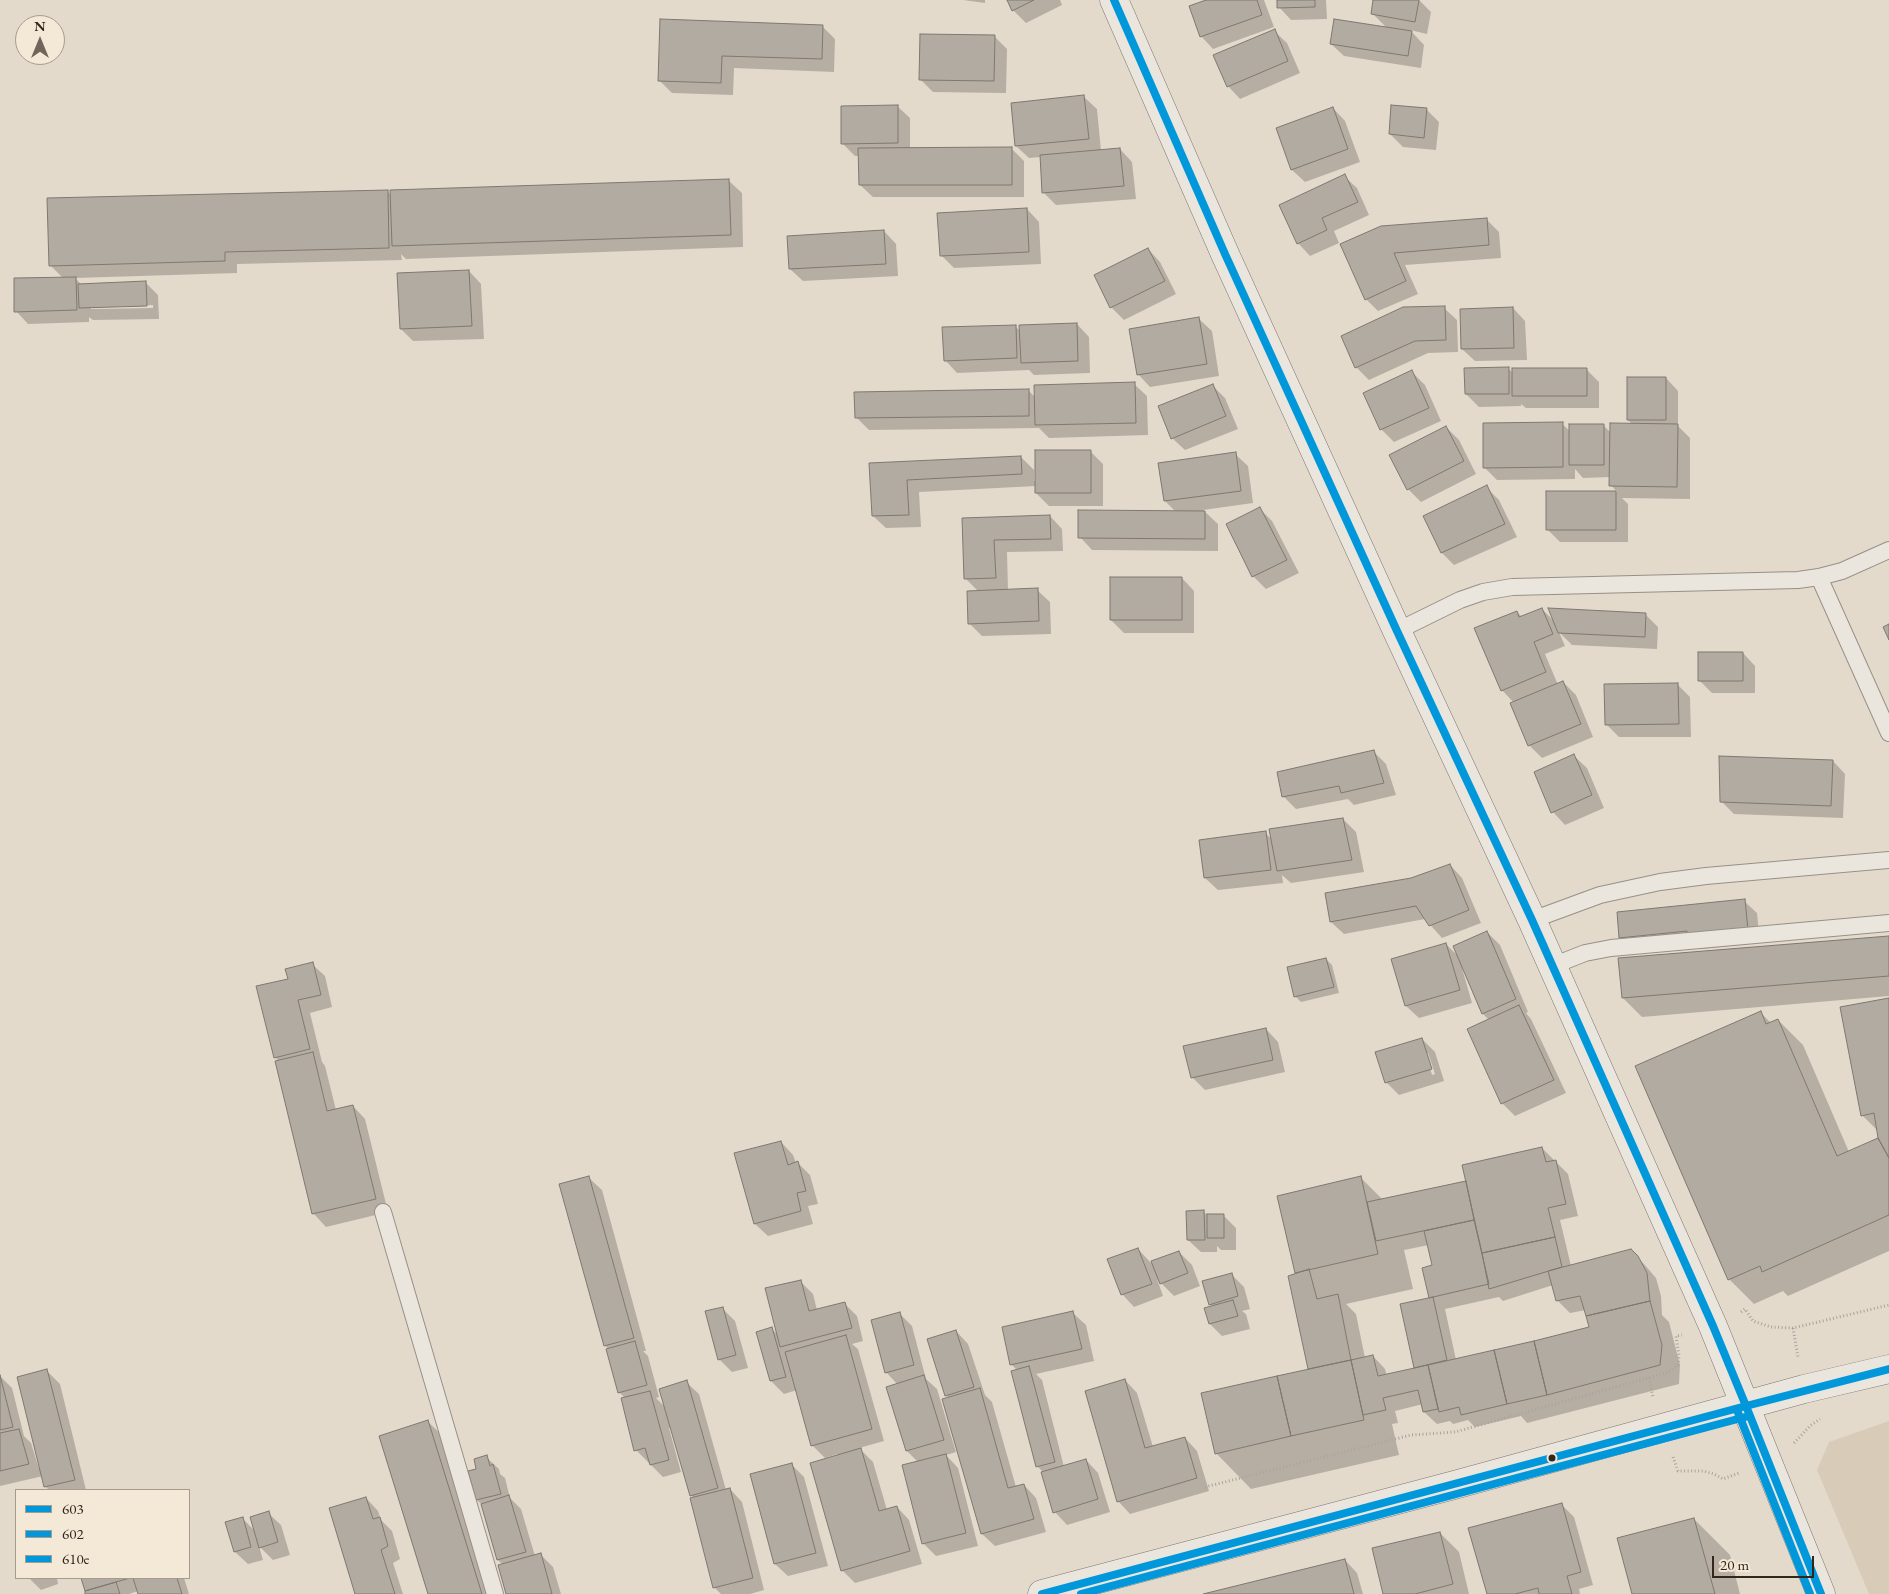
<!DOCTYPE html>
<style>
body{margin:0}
#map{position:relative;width:1889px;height:1594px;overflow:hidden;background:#e4dacc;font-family:"EB Garamond",serif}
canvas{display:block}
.legend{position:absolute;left:15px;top:1489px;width:175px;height:90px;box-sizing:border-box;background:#f4e9d7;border:1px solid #a69b8d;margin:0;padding:6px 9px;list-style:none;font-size:15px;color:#32261d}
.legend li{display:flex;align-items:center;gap:10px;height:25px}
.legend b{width:25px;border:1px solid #a69b8d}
.north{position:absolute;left:15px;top:15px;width:50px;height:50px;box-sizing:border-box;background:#f4e9d7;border:1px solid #a69b8d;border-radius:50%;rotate:0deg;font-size:14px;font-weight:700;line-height:20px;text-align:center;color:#32261d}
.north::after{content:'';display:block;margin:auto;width:18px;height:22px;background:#70655a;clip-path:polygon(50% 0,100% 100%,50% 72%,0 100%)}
.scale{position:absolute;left:1712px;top:1556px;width:102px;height:22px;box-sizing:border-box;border:2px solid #32261d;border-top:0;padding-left:6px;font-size:15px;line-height:18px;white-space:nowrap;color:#32261d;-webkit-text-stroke:4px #f4e9d7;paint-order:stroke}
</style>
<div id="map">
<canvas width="1889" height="1594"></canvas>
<ul class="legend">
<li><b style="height:6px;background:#0098da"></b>603</li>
<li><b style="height:6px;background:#0098da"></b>602</li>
<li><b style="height:6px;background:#0098da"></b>610e</li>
</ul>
<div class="north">N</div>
<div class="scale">20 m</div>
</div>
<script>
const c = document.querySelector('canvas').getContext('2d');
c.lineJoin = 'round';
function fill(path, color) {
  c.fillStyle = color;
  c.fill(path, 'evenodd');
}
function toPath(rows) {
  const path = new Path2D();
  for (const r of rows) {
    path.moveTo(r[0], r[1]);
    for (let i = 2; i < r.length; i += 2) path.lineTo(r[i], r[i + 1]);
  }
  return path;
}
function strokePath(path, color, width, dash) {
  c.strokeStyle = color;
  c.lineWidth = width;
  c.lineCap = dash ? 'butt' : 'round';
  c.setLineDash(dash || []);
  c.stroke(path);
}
fill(toPath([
 [1889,1421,1889,1594,1869,1594,1817,1470,1829,1442]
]), '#d8cbb7');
fill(toPath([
 [963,0,985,0,985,3],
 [1008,0,1060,0,1062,5,1026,23,1013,10],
 [1210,0,1264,0,1274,27,1213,49,1201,36],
 [1279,0,1326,0,1327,19,1291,20,1279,7],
 [1374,0,1419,0,1431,12,1427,34,1410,30,1424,45,1421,68,1344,56,1331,44,1387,28,1372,13],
 [661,21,822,26,835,39,834,72,734,68,733,95,672,93,659,80],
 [1274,31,1287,43,1300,73,1240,99,1228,86],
 [994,36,1007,49,1006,93,933,92,920,79],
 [1084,97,1097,109,1101,151,1120,149,1132,162,1136,199,1056,205,1044,193,1041,157,1029,158,1016,146],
 [897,106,910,118,910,149,1011,148,1024,161,1024,197,873,197,860,185,860,156,855,156,842,143],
 [1333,108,1345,121,1360,162,1305,182,1292,170,1277,129],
 [1426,109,1439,122,1436,150,1403,147,1390,134],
 [1344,176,1357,188,1369,215,1334,231,1339,243,1310,256,1298,243],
 [729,181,742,193,743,247,406,259,401,254,402,260,237,264,237,273,75,278,82,285,146,283,158,295,159,319,93,320,89,317,89,322,28,324,16,311,63,278,50,265,388,192,391,195],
 [153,305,153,308,91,309,91,307],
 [1027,209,1039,222,1041,264,954,268,941,255],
 [1486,219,1499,232,1501,258,1405,265,1418,294,1378,311,1366,299,1341,245],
 [884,231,896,244,898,276,803,281,790,269],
 [1148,249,1160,262,1176,294,1124,320,1111,307],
 [469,271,481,284,484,339,413,341,401,329],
 [1444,308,1457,320,1458,352,1428,353,1369,380,1356,367,1342,336],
 [1513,308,1525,321,1527,360,1475,361,1462,349],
 [1199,319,1212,331,1219,376,1150,387,1138,374],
 [1077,324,1089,337,1090,373,1034,375,1029,370,957,373,945,360,1015,326,1020,331],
 [1508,368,1513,373,1586,369,1599,382,1599,408,1526,408,1521,404,1521,406,1479,407,1466,394],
 [1412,372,1425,385,1441,421,1394,442,1382,430,1365,393],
 [1666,378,1678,391,1678,426,1690,438,1690,499,1622,498,1628,504,1628,542,1560,542,1547,529,1547,492,1617,492,1611,485,1611,477,1583,478,1575,469,1575,479,1497,480,1484,467,1562,424,1570,431,1603,425,1611,433,1633,425,1628,420],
 [1134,384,1147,396,1148,435,1049,438,1039,428,869,430,856,417,1029,391,1036,398],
 [1212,385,1225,398,1238,429,1185,450,1172,438],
 [1446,427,1459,440,1476,474,1421,502,1408,489],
 [1090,451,1103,464,1103,506,1049,506,1036,493,1036,486,919,492,921,527,886,528,873,516,870,464,1021,457,1034,470,1034,481,1036,481],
 [1235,454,1248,466,1253,503,1203,510,1218,524,1218,551,1092,550,1080,537,1176,512,1165,501],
 [1486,487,1499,500,1517,537,1454,565,1442,553,1424,516],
 [1260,509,1272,521,1299,573,1266,589,1253,576],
 [1050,516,1062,529,1063,551,1007,552,1008,591,1037,590,1050,602,1051,634,982,636,969,623,979,592,966,579,964,519],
 [1182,578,1194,591,1194,633,1124,633,1111,620],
 [1542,609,1556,623,1645,614,1658,627,1657,649,1572,645,1559,632,1565,646,1545,654,1558,685,1563,682,1576,695,1593,737,1542,758,1529,745,1514,703,1502,690,1517,612,1522,617],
 [1743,653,1755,666,1755,693,1712,693,1699,680],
 [1678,685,1690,697,1691,737,1619,737,1606,724],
 [1374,752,1386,764,1396,795,1354,805,1348,799,1296,809,1283,796],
 [1574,756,1587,768,1604,808,1565,825,1553,812,1535,773],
 [1833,761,1845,774,1843,818,1734,814,1721,801],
 [1343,819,1356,832,1364,872,1291,883,1282,875,1283,883,1218,890,1205,878,1265,833,1273,840],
 [1450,865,1462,878,1481,923,1442,938,1425,919,1344,934,1331,922,1411,879],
 [1744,901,1757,913,1760,943,1701,949,1696,944,1633,950,1621,937],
 [1487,932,1500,945,1528,1012,1526,1013,1531,1019,1566,1093,1515,1116,1502,1103,1468,1029,1489,1020,1483,1014,1464,968,1462,968,1472,1003,1419,1018,1406,1006,1446,944,1459,957],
 [1889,938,1889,996,1642,1017,1623,998],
 [1326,959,1332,965,1339,993,1301,1002,1295,996],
 [312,964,325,976,332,1007,310,1013,322,1062,325,1066,336,1110,353,1106,365,1119,388,1212,326,1227,314,1214,277,1062,279,1061,275,1057],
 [1889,999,1889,1251,1788,1296,1783,1291,1754,1304,1729,1279,1761,1013,1771,1023,1778,1020,1803,1045,1849,1152,1879,1139,1878,1131,1863,1116],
 [1266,1029,1278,1042,1285,1072,1205,1090,1192,1077],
 [1422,1039,1435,1052,1444,1081,1399,1095,1386,1082],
 [1426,1053,1428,1053,1435,1074,1432,1075],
 [781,1142,793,1155,796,1163,798,1163,810,1175,818,1204,808,1206,813,1224,768,1236,755,1224],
 [1542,1148,1568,1174,1578,1216,1560,1220,1571,1266,1631,1251,1644,1264,1656,1278,1661,1296,1662,1315,1669,1322,1680,1365,1679,1384,1527,1423,1521,1416,1475,1427,1468,1420,1453,1424,1450,1421,1437,1424,1424,1412,1423,1404,1395,1411,1398,1423,1392,1424,1399,1455,1251,1489,1216,1453,1310,1370,1298,1274,1296,1272,1361,1178,1383,1200,1467,1182],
 [1429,1245,1434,1266,1430,1299,1401,1305,1416,1369,1387,1376,1385,1369,1373,1356,1365,1358,1356,1314,1346,1304,1413,1289,1404,1250],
 [1553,1285,1558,1301,1570,1313,1586,1310,1590,1327,1456,1360,1445,1309,1499,1297,1503,1301],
 [589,1178,602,1190,646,1351,643,1351,648,1356,659,1397,656,1398,665,1407,686,1382,699,1394,726,1490,730,1489,742,1502,764,1590,750,1594,721,1594,714,1587,694,1498,691,1495,671,1428,669,1428,681,1472,663,1477,636,1450,625,1398,619,1392,609,1350,605,1345],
 [1204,1212,1207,1215,1223,1215,1236,1228,1236,1250,1221,1250,1217,1246,1217,1252,1201,1252,1188,1240],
 [1138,1249,1151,1263,1179,1252,1192,1265,1200,1286,1174,1296,1157,1279,1163,1296,1134,1307,1122,1294],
 [1231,1274,1244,1287,1250,1309,1242,1311,1246,1314,1250,1329,1222,1336,1210,1324,1213,1307,1210,1304],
 [800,1281,813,1294,817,1310,844,1303,857,1316,863,1341,852,1344,858,1349,884,1441,859,1448,873,1462,887,1510,897,1507,909,1520,922,1564,855,1583,842,1570,837,1454,825,1458,812,1445,797,1390,784,1394,771,1381,757,1333,772,1329,778,1335],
 [722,1308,735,1321,748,1368,732,1372,719,1359],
 [1073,1313,1086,1325,1094,1361,1036,1374,1042,1380,1064,1467,1086,1460,1098,1473,1110,1512,1067,1525,1055,1512,1044,1473,1038,1467,1012,1372,1017,1370,1011,1364],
 [900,1314,912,1326,926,1379,937,1389,956,1452,946,1455,958,1468,978,1546,936,1556,924,1544,903,1466,918,1462,907,1451,898,1385,886,1372],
 [956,1331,968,1344,985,1395,992,1402,1016,1487,1024,1485,1036,1498,1046,1532,995,1546,982,1534,949,1398,946,1395],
 [47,1371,60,1384,86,1490,49,1490,46,1487,43,1476,0,1486,0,1376,12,1388,24,1436,31,1443,39,1469,41,1468],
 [1125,1380,1137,1393,1153,1447,1185,1438,1197,1451,1209,1491,1130,1514,1118,1501],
 [428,1422,441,1434,490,1594,429,1594],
 [486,1457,499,1469,500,1474,505,1478,510,1498,521,1509,535,1556,540,1554,553,1567,561,1594,508,1594,503,1565,498,1560,482,1505,477,1500,470,1472,478,1470],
 [791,1464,804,1477,828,1566,788,1576,775,1564,751,1475],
 [366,1498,378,1511,381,1520,392,1531,400,1559,393,1563,403,1594,356,1594],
 [1561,1504,1574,1517,1593,1585,1579,1589,1580,1594,1488,1594],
 [268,1513,281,1525,290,1555,273,1560,259,1546,263,1560,248,1564,235,1552,227,1522,242,1518,255,1531],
 [1694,1519,1730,1555,1740,1594,1633,1594],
 [1440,1533,1459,1552,1469,1594,1384,1594],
 [1345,1560,1357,1573,1363,1594,1210,1594],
 [29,1578,57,1578,58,1584,41,1590],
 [81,1578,184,1578,189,1594,139,1594,138,1591,129,1594,86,1594]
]), '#0003');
const building = toPath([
 [1007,0,1034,0,1012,11,1007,0],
 [1206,0,1257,0,1262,15,1200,37,1189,6,1206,0],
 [1277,0,1315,0,1315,7,1277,8,1277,0],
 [1373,0,1419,0,1415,22,1371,14,1373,0],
 [660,19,823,25,822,59,722,56,721,83,658,81,660,19],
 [1334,19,1412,31,1408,56,1330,44,1334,19],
 [1275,29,1288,61,1227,87,1213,55,1275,29],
 [920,34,995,35,994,81,919,80,920,34],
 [1084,95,1089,139,1015,146,1011,103,1084,95],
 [898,105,898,143,841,144,841,106,898,105],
 [1391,105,1427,108,1424,138,1389,134,1391,105],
 [1333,107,1348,149,1291,170,1276,128,1333,107],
 [1012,147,1012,185,859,185,858,148,1012,147],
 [1120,148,1124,186,1042,193,1040,155,1120,148],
 [1345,174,1358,202,1322,218,1327,230,1297,244,1279,205,1345,174],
 [729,179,731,235,392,246,390,190,729,179],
 [388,190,389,248,225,252,225,261,49,266,47,198,388,190],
 [1027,208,1029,252,940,256,937,213,1027,208],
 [1487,218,1489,245,1394,253,1406,281,1365,300,1340,244,1381,226,1487,218],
 [884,230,886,264,789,269,787,236,884,230],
 [1148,248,1165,281,1110,308,1094,275,1148,248],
 [469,270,472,326,400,329,397,273,469,270],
 [76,277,77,310,14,312,14,278,76,277],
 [146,281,147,306,79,308,78,284,146,281],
 [1445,306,1446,340,1415,341,1355,368,1341,336,1403,307,1445,306],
 [1513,307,1514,348,1461,349,1460,309,1513,307],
 [1199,317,1207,364,1137,375,1129,329,1199,317],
 [1077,323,1078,361,1021,363,1019,325,1077,323],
 [1016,325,1017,358,944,361,942,327,1016,325],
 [1509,367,1509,394,1465,394,1464,368,1509,367],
 [1512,368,1587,368,1587,396,1512,396,1512,368],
 [1412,370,1429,408,1380,430,1363,393,1412,370],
 [1627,377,1666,377,1666,420,1627,420,1627,377],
 [1135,382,1136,423,1035,425,1034,385,1135,382],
 [1213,384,1226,416,1171,439,1158,406,1213,384],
 [1029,389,1029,416,855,418,854,392,1029,389],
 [1563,422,1563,467,1483,468,1483,423,1563,422],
 [1610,423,1678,424,1677,487,1609,486,1610,423],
 [1569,424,1604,424,1604,465,1569,465,1569,424],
 [1446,426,1464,461,1407,490,1389,455,1446,426],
 [1035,450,1091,450,1091,493,1035,493,1035,450],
 [1236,452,1241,491,1164,501,1158,463,1236,452],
 [1021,456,1022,474,907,480,909,515,872,516,869,463,1021,456],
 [1487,485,1505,524,1441,553,1423,516,1487,485],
 [1546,491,1616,491,1616,530,1546,530,1546,491],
 [1260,507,1287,560,1252,577,1226,524,1260,507],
 [1078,510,1205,511,1205,539,1078,538,1078,510],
 [1050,515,1051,539,994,540,996,578,964,579,962,518,1050,515],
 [1110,577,1182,577,1182,620,1110,620,1110,577],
 [1038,588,1039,621,968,624,967,591,1038,588],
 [1542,608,1553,634,1534,642,1546,672,1501,691,1474,628,1517,611,1519,617,1542,608],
 [1548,608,1646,613,1645,637,1558,633,1548,608],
 [1889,624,1889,640,1883,627,1889,624],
 [1698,652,1743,652,1743,681,1698,681,1698,652],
 [1563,681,1581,724,1528,746,1510,703,1563,681],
 [1678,683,1679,724,1605,725,1604,684,1678,683],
 [1374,750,1384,783,1341,793,1339,786,1282,797,1277,772,1374,750],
 [1574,754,1592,795,1551,813,1534,772,1574,754],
 [1719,756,1833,760,1831,806,1720,802,1719,756],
 [1343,818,1352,860,1277,871,1269,829,1343,818],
 [1266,831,1271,870,1204,878,1199,840,1266,831],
 [1450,864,1469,910,1429,926,1416,906,1330,922,1325,893,1411,878,1450,864],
 [1745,899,1748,930,1687,937,1687,931,1619,938,1617,912,1745,899],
 [1487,931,1516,999,1482,1014,1453,946,1487,931],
 [1889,936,1889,976,1622,998,1618,958,1889,936],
 [1446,943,1460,990,1405,1006,1391,959,1446,943],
 [1326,958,1334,987,1294,997,1287,967,1326,958],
 [313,962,321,995,298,1000,310,1049,274,1058,256,986,288,979,285,969,313,962],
 [1889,998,1889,1158,1878,1138,1874,1113,1861,1116,1840,1007,1889,998],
 [1519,1005,1554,1080,1501,1104,1467,1029,1519,1005],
 [1761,1011,1766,1024,1778,1019,1837,1156,1878,1138,1889,1158,1889,1215,1762,1272,1760,1266,1728,1280,1635,1066,1761,1011],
 [1266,1028,1273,1060,1191,1078,1183,1046,1266,1028],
 [1422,1038,1432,1069,1385,1083,1375,1052,1422,1038],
 [313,1052,327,1111,353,1105,376,1199,312,1214,275,1061,313,1052],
 [781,1141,788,1165,798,1161,806,1191,797,1193,801,1211,754,1224,734,1153,781,1141],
 [1542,1147,1546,1162,1556,1160,1566,1204,1548,1208,1555,1237,1482,1253,1462,1165,1542,1147],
 [589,1176,634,1338,604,1346,559,1184,589,1176],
 [1361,1176,1378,1254,1295,1273,1277,1196,1361,1176],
 [1466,1181,1474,1220,1376,1241,1367,1202,1466,1181],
 [1204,1210,1205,1240,1187,1240,1186,1211,1204,1210],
 [1207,1214,1224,1214,1224,1238,1207,1238,1207,1214],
 [1474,1220,1489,1284,1429,1298,1422,1268,1432,1265,1424,1231,1474,1220],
 [1555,1237,1562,1267,1489,1289,1482,1253,1555,1237],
 [1138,1248,1152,1284,1121,1295,1107,1259,1138,1248],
 [1631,1249,1638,1256,1647,1273,1650,1301,1586,1316,1580,1296,1556,1301,1548,1271,1631,1249],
 [1179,1251,1188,1273,1160,1284,1151,1261,1179,1251],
 [1309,1269,1317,1299,1338,1294,1351,1360,1308,1369,1288,1276,1309,1269],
 [1232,1273,1238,1296,1209,1305,1202,1281,1232,1273],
 [801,1280,809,1311,845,1302,852,1328,780,1347,765,1288,801,1280],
 [1433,1297,1447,1360,1414,1368,1400,1304,1433,1297],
 [1233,1300,1238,1316,1209,1324,1204,1308,1233,1300],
 [1650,1301,1662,1345,1660,1365,1547,1395,1534,1341,1589,1327,1586,1316,1650,1301],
 [723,1307,736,1355,718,1360,705,1311,723,1307],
 [1073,1311,1082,1349,1010,1365,1002,1327,1073,1311],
 [900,1312,914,1365,885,1373,871,1320,900,1312],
 [772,1327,786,1377,770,1381,756,1332,772,1327],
 [956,1330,974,1387,945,1396,927,1339,956,1330],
 [846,1335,872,1429,811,1446,785,1352,846,1335],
 [635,1341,647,1385,618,1393,606,1349,635,1341],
 [1534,1341,1547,1395,1507,1404,1494,1350,1534,1341],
 [1494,1350,1507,1404,1461,1415,1459,1407,1439,1412,1428,1365,1494,1350],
 [1373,1355,1378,1376,1428,1365,1438,1409,1423,1412,1418,1390,1383,1398,1386,1410,1363,1415,1351,1360,1373,1355],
 [1351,1360,1364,1420,1291,1436,1277,1376,1351,1360],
 [1029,1366,1055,1462,1036,1467,1011,1371,1029,1366],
 [47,1369,75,1480,44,1487,17,1377,47,1369],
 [0,1375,13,1427,0,1430,0,1375],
 [924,1375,944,1440,906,1451,886,1387,924,1375],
 [1277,1376,1291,1436,1215,1454,1201,1393,1277,1376],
 [1125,1379,1145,1448,1185,1437,1197,1478,1117,1502,1085,1391,1125,1379],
 [687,1380,718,1488,690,1496,659,1389,687,1380],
 [980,1388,1008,1488,1024,1484,1034,1519,981,1534,942,1399,980,1388],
 [650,1391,669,1460,650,1465,645,1448,634,1451,621,1398,650,1391],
 [428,1420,482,1594,428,1594,379,1436,428,1420],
 [19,1429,29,1464,0,1471,0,1433,19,1429],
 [861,1448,879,1511,897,1506,910,1551,841,1571,810,1463,861,1448],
 [946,1454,966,1533,922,1544,902,1465,946,1454],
 [487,1455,490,1466,493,1464,501,1494,476,1500,468,1471,476,1469,474,1459,487,1455],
 [1086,1459,1098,1499,1053,1513,1041,1472,1086,1459],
 [792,1463,816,1553,774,1564,750,1474,792,1463],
 [730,1488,753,1578,713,1588,690,1498,730,1488],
 [509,1495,526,1552,497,1560,481,1504,509,1495],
 [366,1497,373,1519,380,1517,388,1546,381,1550,395,1594,355,1594,329,1508,366,1497],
 [1562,1503,1581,1572,1567,1576,1572,1594,1539,1594,1538,1588,1515,1594,1487,1594,1468,1528,1562,1503],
 [269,1511,278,1542,259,1548,250,1517,269,1511],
 [243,1517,251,1547,234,1552,225,1522,243,1517],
 [1694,1518,1715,1594,1632,1594,1617,1538,1694,1518],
 [1440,1532,1453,1584,1415,1594,1383,1594,1372,1548,1440,1532],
 [541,1553,552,1594,506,1594,498,1565,541,1553],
 [1345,1559,1354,1594,1203,1594,1345,1559],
 [81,1578,130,1578,85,1591,81,1578],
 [133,1578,177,1578,182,1594,138,1594,133,1578],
 [116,1582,120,1594,85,1594,85,1591,116,1582]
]);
fill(building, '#b2aba1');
strokePath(building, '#7e7870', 1);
const lane = toPath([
 [1819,577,1889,733],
 [1397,631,1460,600,1483,592,1512,587,1798,580,1819,577,1842,571,1889,550],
 [1532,920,1600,895,1660,882,1706,876,1889,860],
 [1552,966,1585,953,1611,948,1889,923],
 [383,1212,495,1594]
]);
const secondary = toPath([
 [1114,0,1225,254,1397,631,1532,920,1713,1326,1821,1594],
 [1042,1594,1458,1484,1804,1389,1889,1369]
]);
strokePath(lane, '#979087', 18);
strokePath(secondary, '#7e7870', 29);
strokePath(toPath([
 [1741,1312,1745,1309,1753,1321,1771,1327,1793,1328,1889,1305],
 [1793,1328,1798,1357],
 [1649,1378,1653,1397],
 [1794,1443,1810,1426,1820,1419],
 [1673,1457,1678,1471,1703,1471,1714,1474,1723,1479,1739,1473],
 [1205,1487,1411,1435,1455,1432,1669,1372,1678,1365,1679,1356,1676,1336,1682,1335]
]), '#a8a49d', 3, [1, 2.5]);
strokePath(lane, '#eae5dd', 16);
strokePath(secondary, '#eae5dd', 28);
strokePath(toPath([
 [1114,0,1225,254,1397,631,1532,920,1713,1326,1746,1406],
 [1746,1406,1889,1369]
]), '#0098da', 8);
strokePath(toPath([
 [1746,1406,1821,1594],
 [1042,1594,1746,1406]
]), '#0098da', 8);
strokePath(toPath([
 [1737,1410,1810,1594],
 [1081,1594,1749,1416]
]), '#0098da', 8);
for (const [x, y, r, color] of [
 [1552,1458,4.5,"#32261d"]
]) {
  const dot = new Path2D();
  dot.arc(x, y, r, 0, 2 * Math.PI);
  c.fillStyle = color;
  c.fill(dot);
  strokePath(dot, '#f4e9d7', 2);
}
</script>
